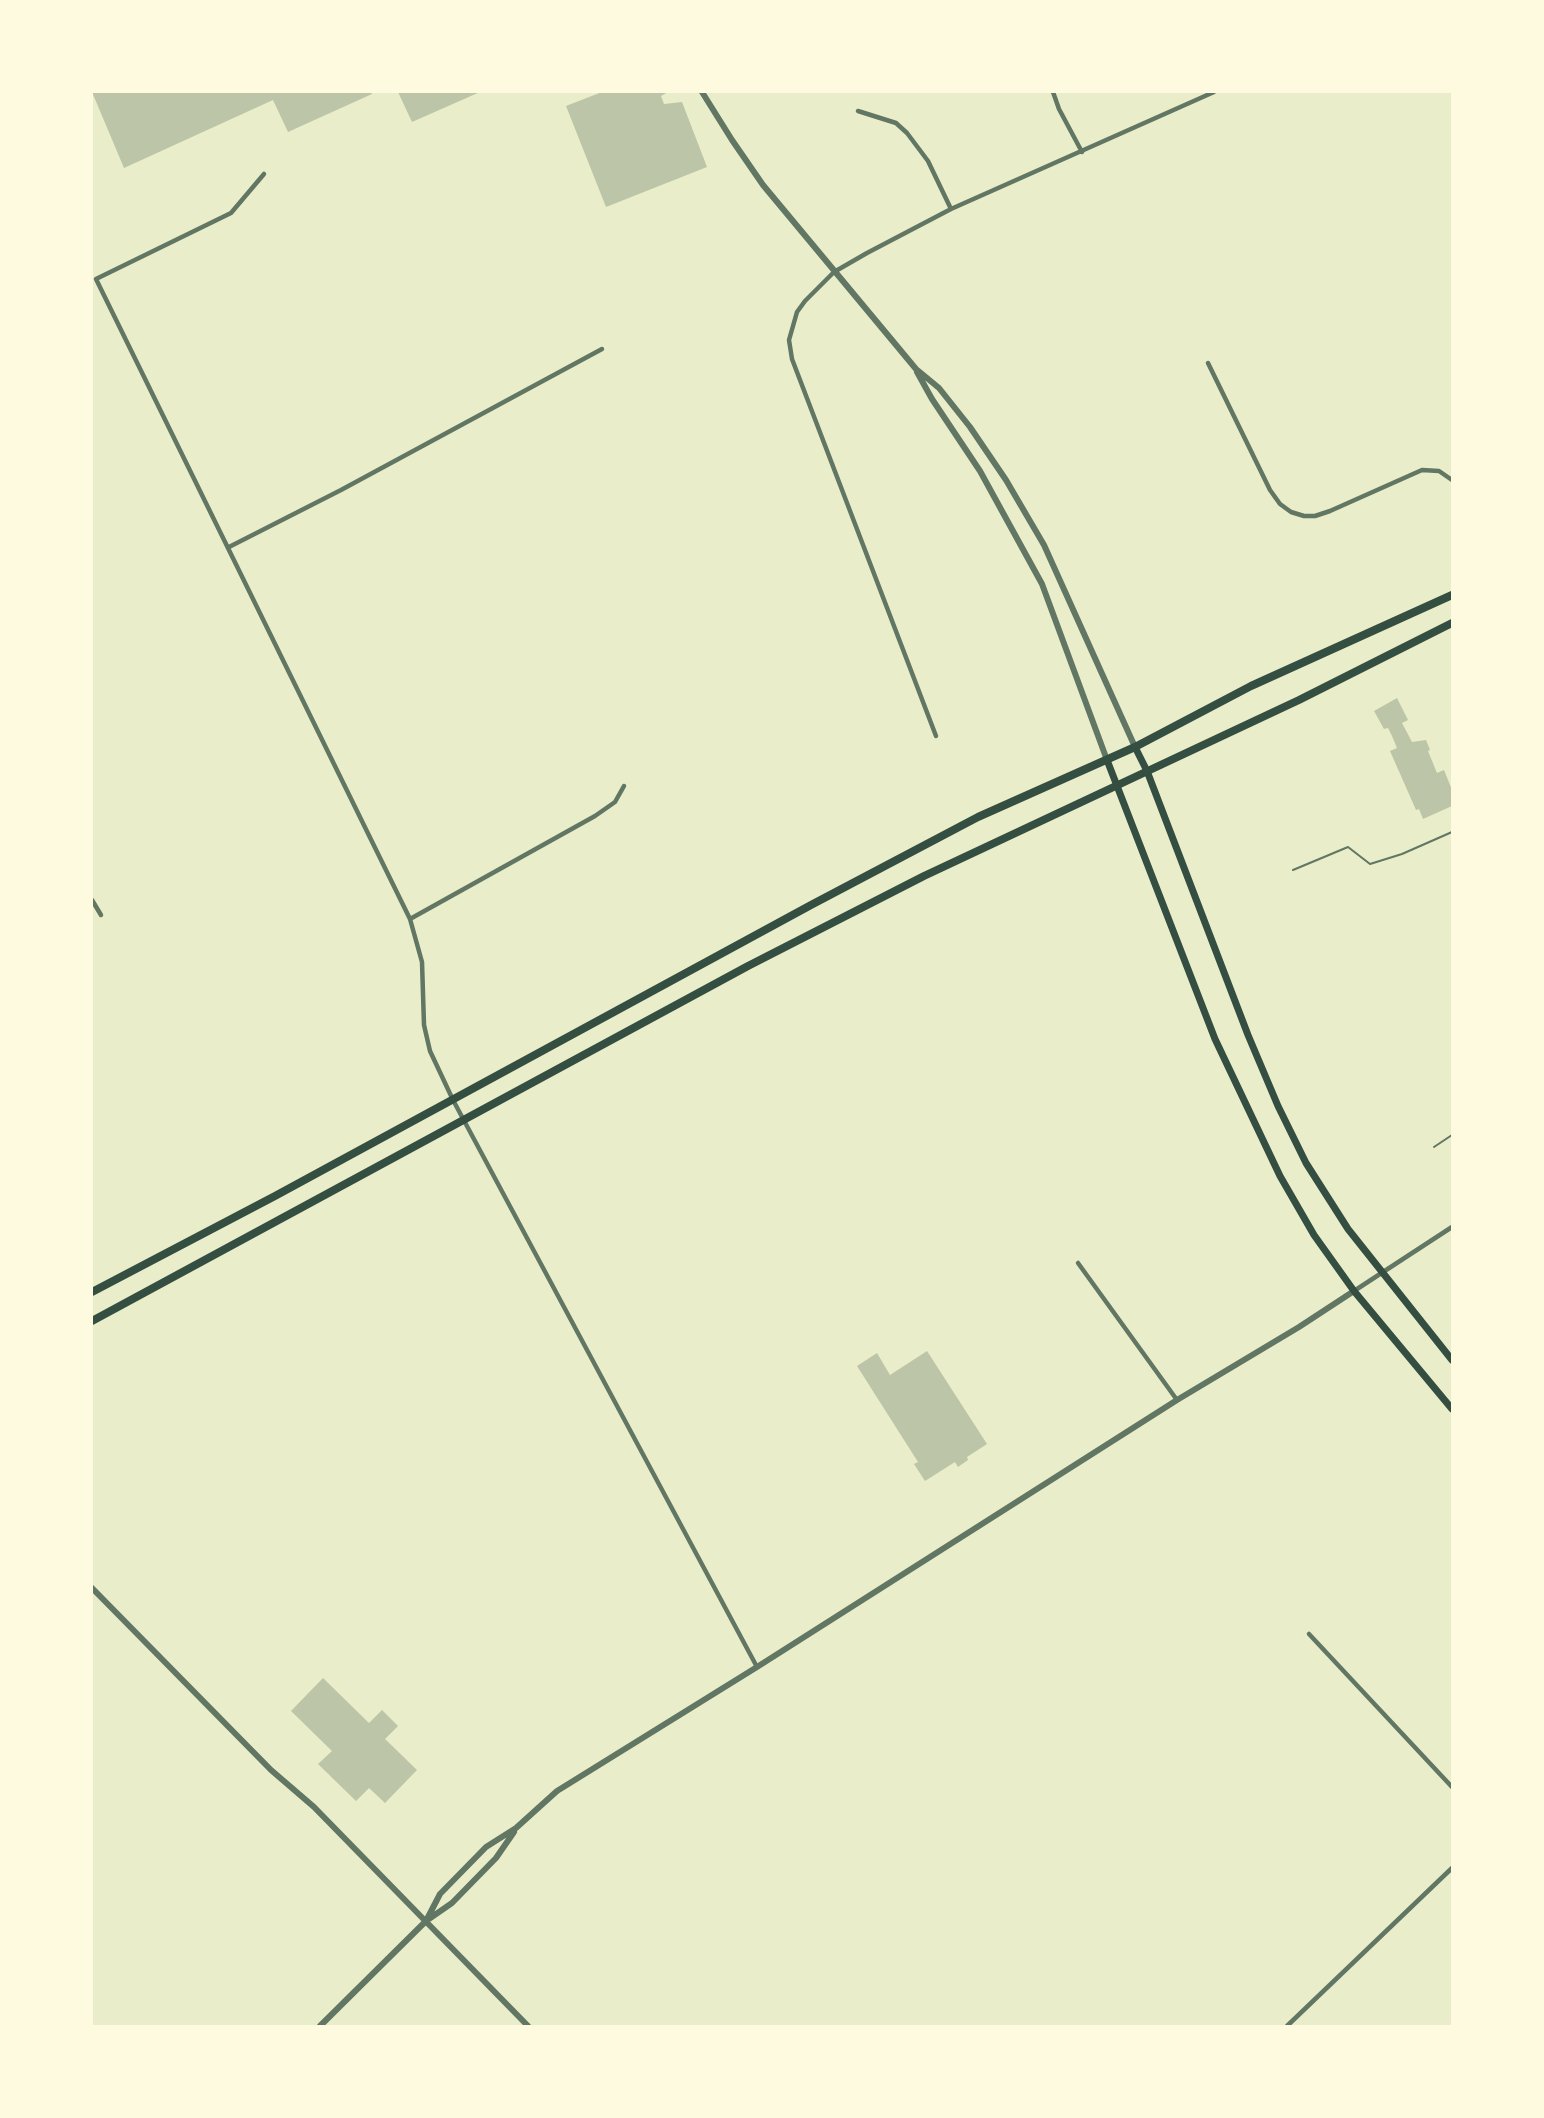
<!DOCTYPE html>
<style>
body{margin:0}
#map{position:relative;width:1544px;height:2118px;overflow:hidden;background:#e9edc9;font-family:Bitter,serif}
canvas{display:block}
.frame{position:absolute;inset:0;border:93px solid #fefae0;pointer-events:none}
</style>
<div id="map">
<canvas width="1544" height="2118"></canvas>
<div class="frame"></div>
</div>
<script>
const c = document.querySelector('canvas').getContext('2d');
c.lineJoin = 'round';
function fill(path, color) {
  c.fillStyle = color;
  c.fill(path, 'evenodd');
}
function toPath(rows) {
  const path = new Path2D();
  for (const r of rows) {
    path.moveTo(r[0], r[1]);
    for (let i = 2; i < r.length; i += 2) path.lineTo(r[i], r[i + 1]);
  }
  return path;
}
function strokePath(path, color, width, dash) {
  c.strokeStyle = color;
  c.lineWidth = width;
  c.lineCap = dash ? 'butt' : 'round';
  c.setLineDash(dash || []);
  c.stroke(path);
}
fill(toPath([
 [92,92,371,92,372,94,288,132,273,100,124,168],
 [398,92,480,92,412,122],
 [602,92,668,92,661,96,664,104,682,102,707,167,606,207,566,106],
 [1397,698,1408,720,1402,723,1412,742,1426,740,1430,750,1428,751,1437,773,1444,770,1452,790,1452,806,1423,819,1419,809,1416,810,1390,751,1397,748,1392,736,1388,728,1384,729,1374,711],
 [927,1351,987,1444,967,1457,968,1460,958,1467,955,1462,925,1481,914,1464,918,1462,857,1366,877,1353,890,1375],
 [323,1678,369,1723,382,1710,398,1726,385,1739,417,1770,385,1803,369,1788,356,1801,318,1764,332,1751,291,1711]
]), '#bcc5a7');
strokePath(toPath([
 [1293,870,1348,847,1370,864,1402,854,1452,832],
 [1434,1147,1452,1135]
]), '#617663', 2);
strokePath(toPath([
 [1053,92,1059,109,1082,152],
 [858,111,896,123,907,133,928,161,951,209],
 [264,174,231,213,96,279,410,919,422,962,424,1025,430,1051,453,1100,757,1667],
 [1208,363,1270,490,1280,504,1291,512,1304,516,1315,516,1330,511,1422,470,1439,471,1452,480],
 [229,547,341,490,602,349],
 [936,736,792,359,789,340,797,312,805,301,834,272,867,253,951,209,1214,92],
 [92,900,101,915],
 [410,919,595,816,615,802,624,786],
 [1078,1263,1177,1400],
 [1354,1291,1452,1227],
 [1309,1634,1452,1787],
 [1287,2026,1452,1868]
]), '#617663', 4.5);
strokePath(toPath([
 [702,92,732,140,763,185,916,369,939,388,970,427,1006,480,1044,545,1135,747],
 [917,372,932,399,980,471,1042,584,1107,760],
 [92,1588,271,1770,314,1807,528,2026],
 [426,1921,440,1894,486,1847,516,1828,557,1791,757,1667,1177,1400,1299,1327,1354,1291],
 [320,2026,426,1921,452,1903,496,1858,514,1832]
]), '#617663', 6);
strokePath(toPath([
 [1135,747,1147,771,1248,1035,1278,1106,1306,1163,1348,1229,1452,1360],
 [1107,760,1215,1039,1280,1176,1314,1235,1354,1291,1452,1409]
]), '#344e41', 7);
strokePath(toPath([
 [92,1292,275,1196,811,905,978,817,1135,747,1251,686,1452,595],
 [92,1321,748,966,924,876,1299,700,1452,623]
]), '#344e41', 8);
</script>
